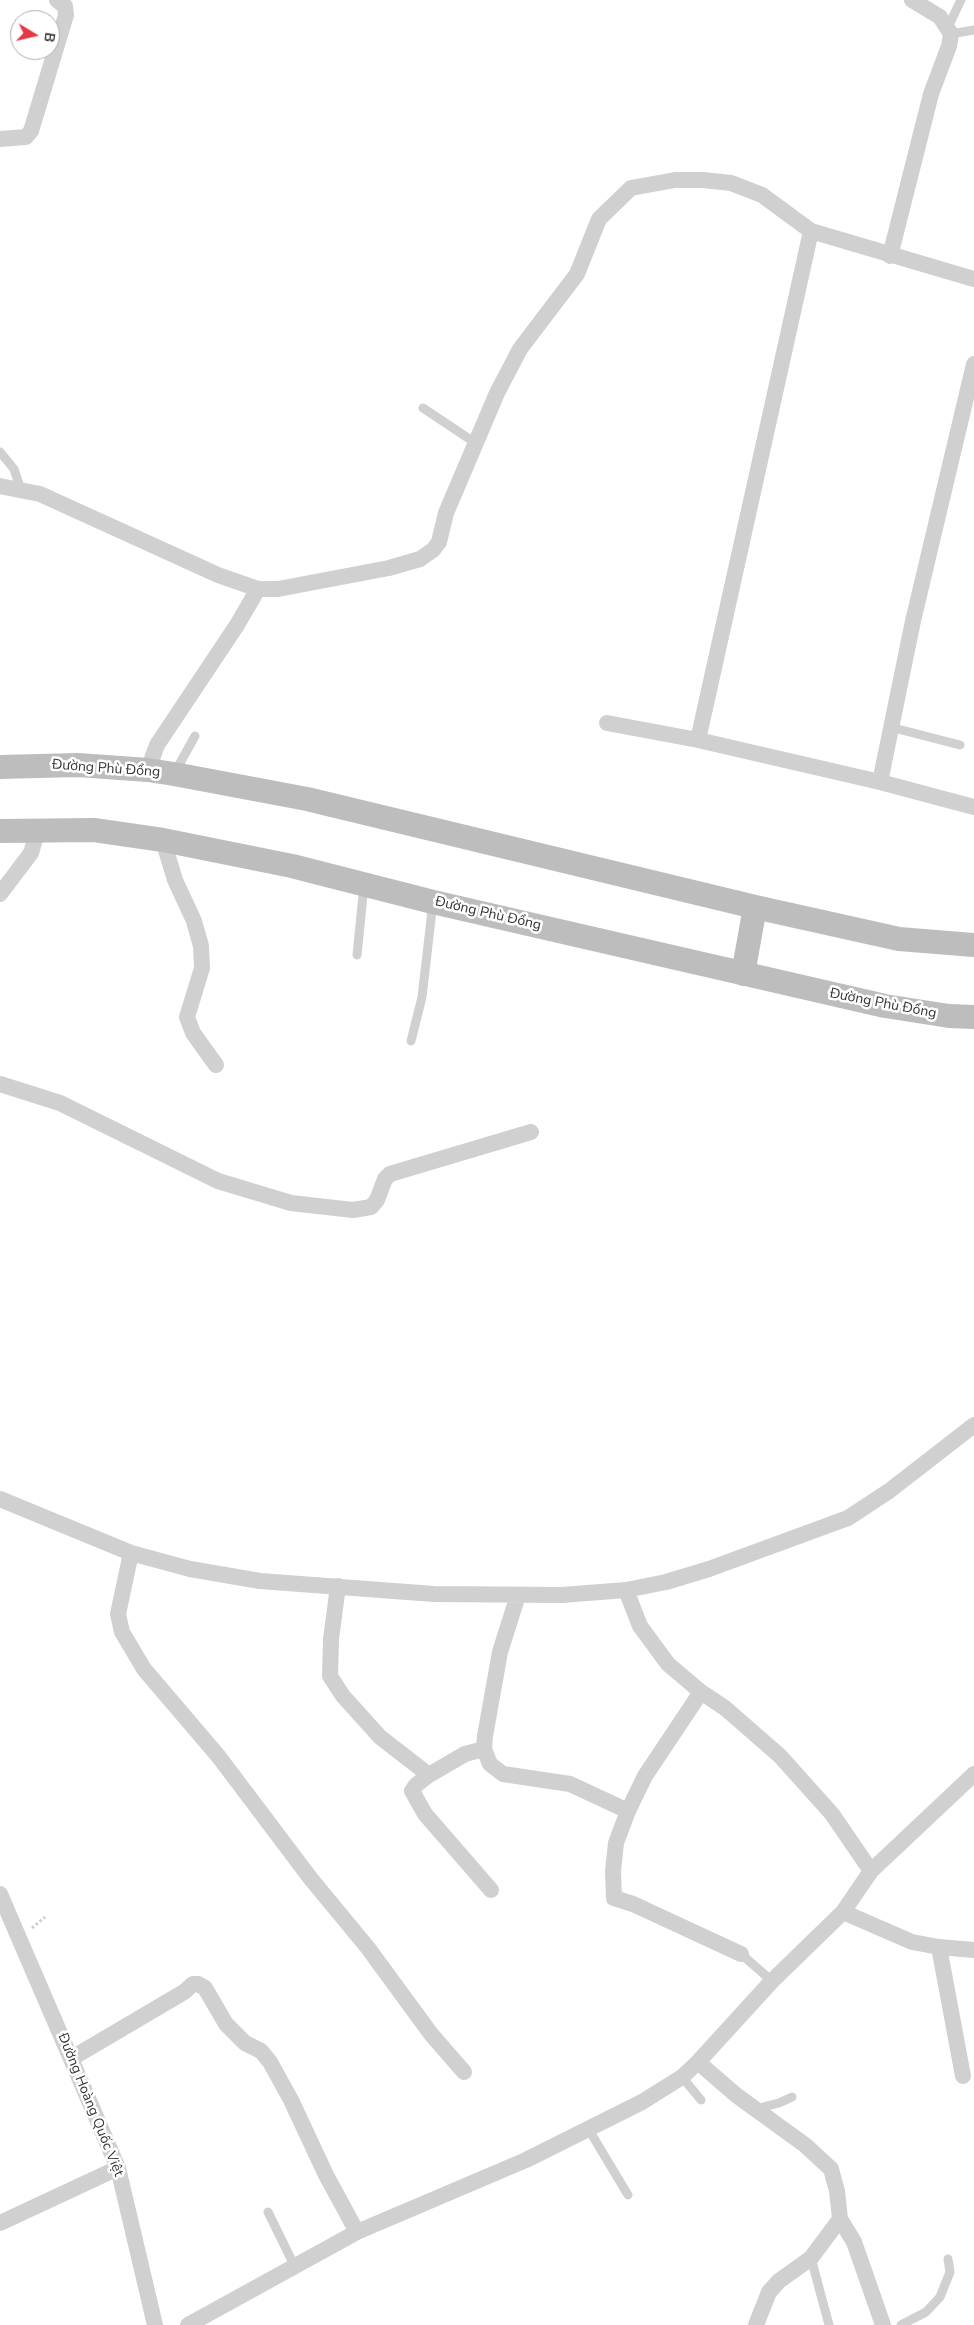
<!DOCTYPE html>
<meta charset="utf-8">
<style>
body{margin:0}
#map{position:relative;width:974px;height:2325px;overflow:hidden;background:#fff;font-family:"Nunito Sans",sans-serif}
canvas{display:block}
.north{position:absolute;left:10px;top:10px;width:50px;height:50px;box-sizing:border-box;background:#fff;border:1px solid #adadad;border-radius:50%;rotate:99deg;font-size:14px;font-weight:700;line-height:20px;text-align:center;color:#333}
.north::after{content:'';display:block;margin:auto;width:18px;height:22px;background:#e63946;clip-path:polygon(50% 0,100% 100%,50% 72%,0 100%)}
</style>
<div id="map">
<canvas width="974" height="2325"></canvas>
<div class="north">B</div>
</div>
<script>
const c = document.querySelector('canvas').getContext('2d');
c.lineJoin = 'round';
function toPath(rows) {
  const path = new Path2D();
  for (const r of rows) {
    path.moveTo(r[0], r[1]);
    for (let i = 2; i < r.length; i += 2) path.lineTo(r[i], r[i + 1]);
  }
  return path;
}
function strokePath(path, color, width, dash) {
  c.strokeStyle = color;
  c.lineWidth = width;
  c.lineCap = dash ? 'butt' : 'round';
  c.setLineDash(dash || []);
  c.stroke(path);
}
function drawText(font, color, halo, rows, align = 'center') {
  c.font = font + ' "Nunito Sans",sans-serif';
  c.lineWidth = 5;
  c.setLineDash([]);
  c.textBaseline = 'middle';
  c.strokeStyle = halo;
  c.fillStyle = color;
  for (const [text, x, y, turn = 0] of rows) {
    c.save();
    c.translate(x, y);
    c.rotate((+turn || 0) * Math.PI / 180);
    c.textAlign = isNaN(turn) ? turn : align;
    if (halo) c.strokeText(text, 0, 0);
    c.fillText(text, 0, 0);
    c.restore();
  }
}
strokePath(toPath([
 [32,1928,45,1917]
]), '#cdcdcd', 3, [2.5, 2.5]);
strokePath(toPath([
 [948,27,961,0],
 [951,34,974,30],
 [423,408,477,444],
 [0,452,14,469,21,490],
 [890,727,960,745],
 [175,772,195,736],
 [357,955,364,885],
 [411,1041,422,997,433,902],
 [741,1954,772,1981],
 [682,2077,701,2100],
 [755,2109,779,2103,792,2097],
 [589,2130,628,2195],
 [268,2212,294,2265],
 [811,2258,829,2325],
 [901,2325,926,2312,940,2297,950,2272,948,2259]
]), '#d0d0d0', 9);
strokePath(toPath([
 [0,139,26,137,31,131,66,15,65,6,57,0],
 [890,256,931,94,949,46,951,34,940,17,912,0],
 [974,364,913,621,880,782,974,807],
 [0,486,40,494,218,575,258,589,278,589,389,568,420,559,433,550,439,542,446,513,497,393,520,349,577,274,599,219,631,188,675,180,703,180,731,183,762,195,811,231,974,279],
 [607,723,698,740,880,782],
 [698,740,811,231],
 [148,770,157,745,237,625,258,589],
 [163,840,175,880,194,921,201,946,202,968,187,1017,193,1033,216,1065],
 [0,894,31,853,38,829],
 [0,1084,60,1103,218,1181,291,1203,353,1210,371,1207,377,1200,385,1179,390,1174,531,1132],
 [0,1499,131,1553,190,1569,260,1581,434,1594,562,1595,626,1590,666,1582,709,1569,848,1518,889,1491,974,1425],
 [131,1553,118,1614,122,1632,144,1669,219,1757,311,1879,368,1948,431,2034,464,2072],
 [338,1586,331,1639,330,1676,343,1696,380,1737,429,1775],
 [626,1590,640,1626,668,1664,701,1692,725,1708,780,1756,832,1814,871,1871],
 [518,1595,500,1652,485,1736,484,1749,490,1764,503,1774,570,1784,628,1811],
 [701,1692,645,1776,628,1811,616,1843,613,1871,614,1898,633,1904,741,1954],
 [484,1749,465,1754,429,1775,416,1785,412,1791,425,1814,491,1890],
 [0,1894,118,2168,155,2325],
 [843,1912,912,1942,939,1947,974,1950],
 [939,1947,963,2076],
 [72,2058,184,1992,193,1984,198,1984,205,1988,226,2024,245,2043,261,2051,270,2062,291,2100,326,2175,357,2232],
 [698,2062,736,2095,805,2145,831,2169,837,2191,840,2219,854,2242,883,2325],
 [0,2223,118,2168],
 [188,2325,357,2232,526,2160,642,2102,682,2077,698,2062,772,1981,843,1912,871,1871,974,1774],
 [756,2325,769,2292,779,2281,811,2258,840,2219]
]), '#d0d0d0', 16);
strokePath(toPath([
 [0,767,78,765,148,770,174,774,307,799,755,907,899,939,974,945],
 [0,831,94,830,163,840,292,866,433,902,885,1006,949,1016,974,1017],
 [743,974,755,907]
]), '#bdbdbd', 24);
drawText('14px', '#333', '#fff', [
 ["Đường Phù Đổng",106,769,4],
 ["Đường Phù Đổng",488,914,13],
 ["Đường Phù Đổng",883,1004,11],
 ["Đường Hoàng Quốc Việt",90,2105,68]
]);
</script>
